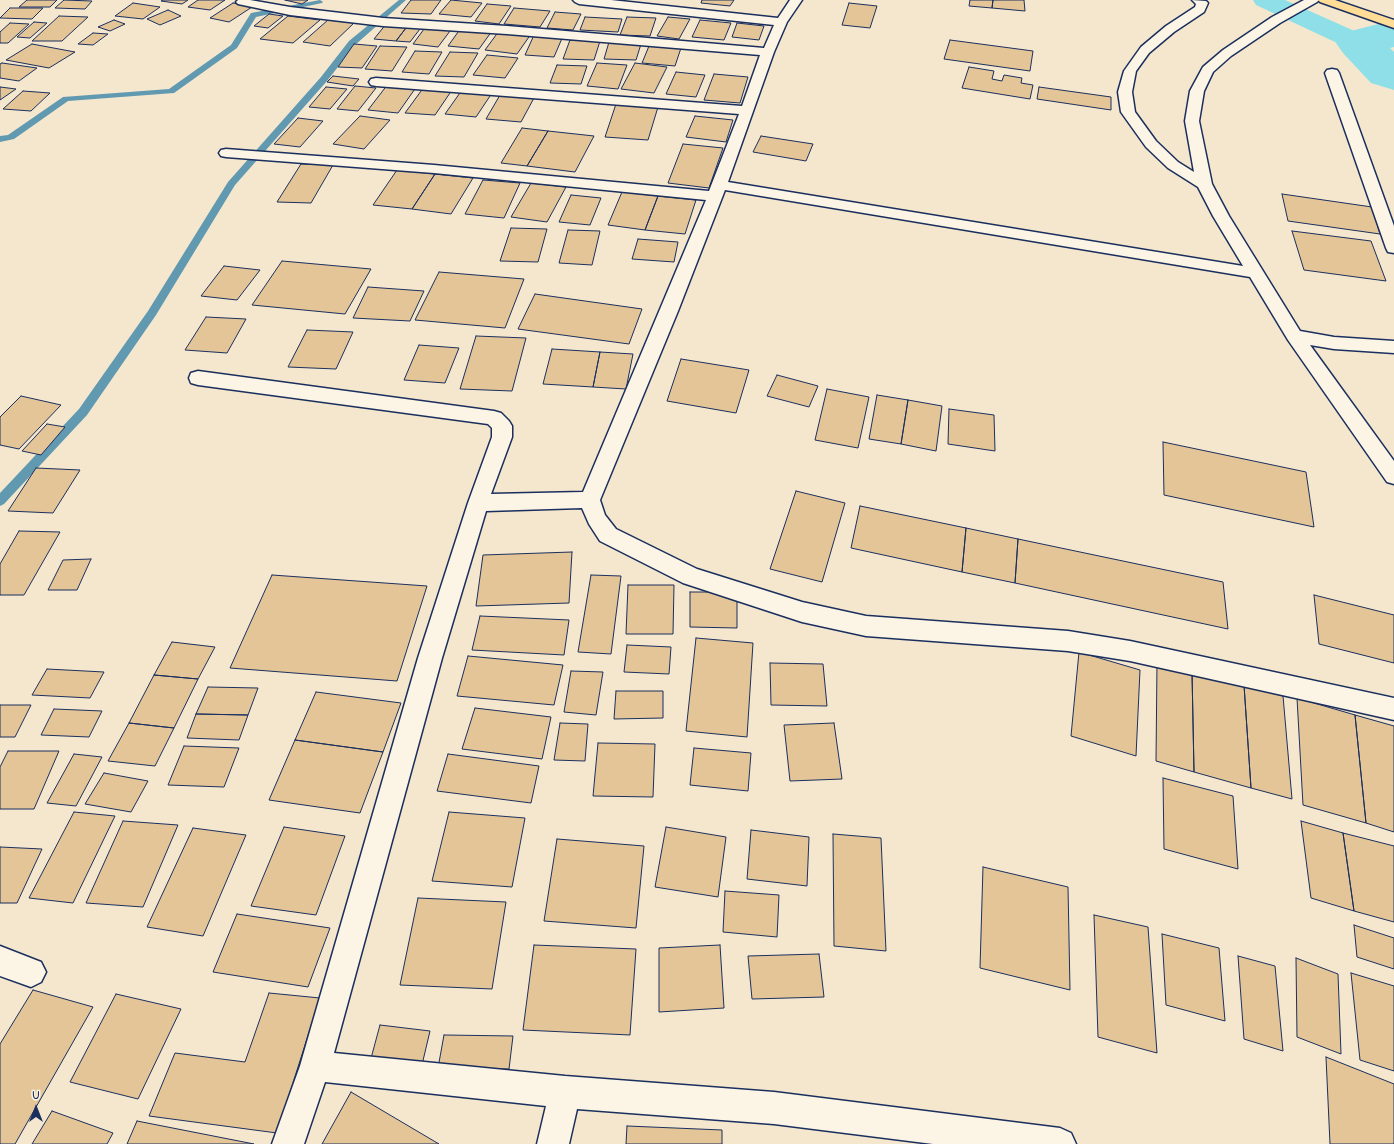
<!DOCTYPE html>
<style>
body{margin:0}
#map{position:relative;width:1394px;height:1144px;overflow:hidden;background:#f4e7ce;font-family:"Comic Neue",sans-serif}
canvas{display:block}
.north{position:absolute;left:16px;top:1088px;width:40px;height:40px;-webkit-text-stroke:3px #fcf5e5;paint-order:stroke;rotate:0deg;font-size:11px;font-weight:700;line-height:16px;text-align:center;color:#1b2f5e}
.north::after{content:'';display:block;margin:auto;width:14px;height:18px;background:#1b2f5e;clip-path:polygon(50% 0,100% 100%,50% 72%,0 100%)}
</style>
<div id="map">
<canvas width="1394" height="1144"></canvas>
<div class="north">U</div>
</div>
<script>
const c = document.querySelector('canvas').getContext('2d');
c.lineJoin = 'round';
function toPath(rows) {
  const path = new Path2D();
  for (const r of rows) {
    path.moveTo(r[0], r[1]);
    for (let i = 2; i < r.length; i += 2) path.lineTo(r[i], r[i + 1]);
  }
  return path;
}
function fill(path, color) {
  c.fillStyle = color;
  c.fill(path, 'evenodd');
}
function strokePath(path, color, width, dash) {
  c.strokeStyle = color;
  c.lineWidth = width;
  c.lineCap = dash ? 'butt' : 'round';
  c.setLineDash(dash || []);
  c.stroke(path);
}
fill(toPath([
 [320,0,323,2,322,3,256,17,237,48,174,93,68,101,14,139,0,142,0,136,8,135,63,97,169,89,231,45,251,13,320,0],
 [399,0,406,0,355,45,327,81,235,185,156,315,87,415,4,504,0,506,0,493,79,409,148,311,228,182,321,77,349,41,399,0]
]), '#6099b0');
fill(toPath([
 [1253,0,1285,0,1368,37,1372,43,1368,49,1359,51,1350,49,1256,5,1253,0]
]), '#8edfe7');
fill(toPath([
 [1394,20,1394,47,1390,48,1394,52,1394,90,1371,83,1343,53,1336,43,1343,33,1394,20]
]), '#8edfe7');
const building = toPath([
 [27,0,57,0,50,7,19,7,27,0],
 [64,0,92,1,85,9,55,8,64,0],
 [163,0,188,0,182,4,161,1,163,0],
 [198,0,225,0,210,10,188,7,198,0],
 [285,0,308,0,302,4,285,0],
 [411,0,441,0,431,14,401,13,411,0],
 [451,0,482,3,471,17,439,14,451,0],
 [702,0,734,0,730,6,701,3,702,0],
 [970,0,993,0,992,8,969,6,970,0],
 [993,0,1024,0,1025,11,992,8,993,0],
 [133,3,160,7,143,19,115,16,133,3],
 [233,3,252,7,229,22,210,18,233,3],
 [849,3,877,6,870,28,842,25,849,3],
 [487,4,511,6,499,24,475,21,487,4],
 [10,8,43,8,32,19,0,18,10,8],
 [514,8,550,11,540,27,504,24,514,8],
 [168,10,181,16,160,25,147,19,168,10],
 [555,12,581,14,573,30,547,28,555,12],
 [269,14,283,16,268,28,254,26,269,14],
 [59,16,88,17,62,41,32,41,59,16],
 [288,16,320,20,293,43,260,39,288,16],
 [585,17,622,19,618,32,580,30,585,17],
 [627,17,656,18,650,36,620,35,627,17],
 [668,17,690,19,679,39,657,36,668,17],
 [114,20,125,24,110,31,98,27,114,20],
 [328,20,354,23,330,46,303,42,328,20],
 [700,20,731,23,724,40,692,37,700,20],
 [34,22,47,23,30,38,17,37,34,22],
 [10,23,29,24,8,43,0,43,0,32,10,23],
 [387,23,409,24,396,41,374,39,387,23],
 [737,23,764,26,759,40,732,37,737,23],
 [409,24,423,25,410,42,396,41,409,24],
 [427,25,453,27,438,47,413,44,427,25],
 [461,28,492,31,479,49,448,46,461,28],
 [499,31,531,34,517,54,485,50,499,31],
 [93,33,108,34,93,45,78,44,93,33],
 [534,35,563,36,554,57,525,55,534,35],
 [570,40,600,41,594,60,563,59,570,40],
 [950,40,1033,51,1030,71,944,59,950,40],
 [609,42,641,44,636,60,604,59,609,42],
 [32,44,75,52,49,68,6,60,32,44],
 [354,44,377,46,362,68,338,67,354,44],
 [380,46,407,47,392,71,365,69,380,46],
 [649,46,681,48,675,66,642,63,649,46],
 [415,51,442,52,429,74,402,72,415,51],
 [450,52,478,53,464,77,435,76,450,52],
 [487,55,518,58,505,78,473,75,487,55],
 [2,63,37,68,19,81,0,78,0,64,2,63],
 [597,63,627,65,618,89,587,86,597,63],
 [635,63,667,67,654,93,621,89,635,63],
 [557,65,587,66,581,84,550,83,557,65],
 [969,67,994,71,992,79,1002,81,1004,75,1022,78,1021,83,1033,85,1030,99,962,88,969,67],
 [676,72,705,75,696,97,666,94,676,72],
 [714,74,748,77,740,103,704,100,714,74],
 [333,76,359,79,353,86,327,82,333,76],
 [388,84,417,86,398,113,368,110,388,84],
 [355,86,376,88,358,111,337,109,355,86],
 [0,87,16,89,0,100,0,87],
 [326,87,347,89,330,109,309,107,326,87],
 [424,87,452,90,435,115,405,113,424,87],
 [1039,87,1111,97,1111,110,1037,99,1039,87],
 [462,90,492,93,476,117,445,114,462,90],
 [23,91,50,93,31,111,3,109,23,91],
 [500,95,534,98,521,122,486,119,500,95],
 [616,104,658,107,648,140,605,137,616,104],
 [360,116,390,120,364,149,333,144,360,116],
 [695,116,733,120,726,142,686,137,695,116],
 [298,118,323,121,300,147,274,144,298,118],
 [522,128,548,131,527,166,501,163,522,128],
 [548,131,594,136,575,172,527,166,548,131],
 [761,136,813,144,806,161,753,152,761,136],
 [683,144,723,148,709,188,668,183,683,144],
 [301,164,333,165,311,203,277,202,301,164],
 [397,170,435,174,412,209,373,205,397,170],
 [435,174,473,178,451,214,412,209,435,174],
 [483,180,520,183,504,218,465,214,483,180],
 [531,183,566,187,547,222,511,217,531,183],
 [622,192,658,196,645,230,608,225,622,192],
 [1282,194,1372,207,1380,234,1288,221,1282,194],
 [571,195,601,198,590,225,559,222,571,195],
 [658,196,696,200,685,234,645,230,658,196],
 [511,228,547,229,538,262,500,261,511,228],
 [568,230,600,231,592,265,559,263,568,230],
 [1292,231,1371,241,1386,281,1304,270,1292,231],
 [638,239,678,242,674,262,632,259,638,239],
 [282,261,371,269,345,314,252,305,282,261],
 [224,266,260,270,237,300,201,296,224,266],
 [439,272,524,279,505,328,415,320,439,272],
 [368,287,424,291,410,321,353,318,368,287],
 [535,294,642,309,629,344,518,329,535,294],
 [206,317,246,319,227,353,185,350,206,317],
 [307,330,353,332,336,369,288,367,307,330],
 [476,336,526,338,512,391,460,389,476,336],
 [419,345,459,348,445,383,404,380,419,345],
 [552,349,600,352,593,387,543,384,552,349],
 [600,352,633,354,626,389,593,387,600,352],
 [681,359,749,370,736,413,667,401,681,359],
 [777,375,818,386,809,407,767,396,777,375],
 [827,389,869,397,858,448,815,440,827,389],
 [877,395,908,400,901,444,869,439,877,395],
 [21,396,61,405,19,449,0,445,0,417,21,396],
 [908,400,942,406,936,451,901,444,908,400],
 [949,409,994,415,995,451,948,444,949,409],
 [47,424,65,427,41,455,22,451,47,424],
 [1163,442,1306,472,1314,527,1164,495,1163,442],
 [36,468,80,470,53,513,8,511,36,468],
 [796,491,845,503,822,582,770,569,796,491],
 [860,506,966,528,962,572,851,548,860,506],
 [966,528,1018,539,1015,583,962,572,966,528],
 [19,531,60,532,24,595,0,595,0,564,19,531],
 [1018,539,1223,582,1228,629,1015,583,1018,539],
 [572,552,569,603,476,606,483,555,572,552],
 [91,559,77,590,48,590,63,560,91,559],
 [272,575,427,586,397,681,230,668,272,575],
 [591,575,621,576,611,654,578,652,591,575],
 [628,585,674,585,673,634,626,634,628,585],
 [690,592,737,592,737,628,690,627,690,592],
 [1314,595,1394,615,1394,663,1319,644,1314,595],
 [480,616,569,620,564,655,472,650,480,616],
 [696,638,753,643,747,737,686,731,696,638],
 [172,642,215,647,198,679,154,675,172,642],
 [627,645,671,647,669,674,624,672,627,645],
 [1079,652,1140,670,1136,756,1071,736,1079,652],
 [468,656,563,665,554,705,457,696,468,656],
 [770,663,823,664,827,706,771,705,770,663],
 [1157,663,1192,672,1194,772,1156,761,1157,663],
 [47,669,104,672,90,698,32,695,47,669],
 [571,671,603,672,596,715,564,712,571,671],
 [1192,672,1244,685,1251,788,1194,772,1192,672],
 [154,675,198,679,174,728,129,723,154,675],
 [1244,685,1283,696,1292,799,1251,788,1244,685],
 [208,687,258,688,248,715,196,714,208,687],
 [616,691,663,691,663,718,614,719,616,691],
 [316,692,401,703,383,752,295,740,316,692],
 [1297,698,1355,715,1366,823,1303,805,1297,698],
 [0,705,31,705,15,737,0,737,0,705],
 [475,708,551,717,542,759,462,749,475,708],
 [54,709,102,711,89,737,41,735,54,709],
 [196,714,248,715,239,740,187,738,196,714],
 [1355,715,1394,726,1394,832,1366,823,1355,715],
 [129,723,174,728,155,766,108,761,129,723],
 [560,723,588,724,585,761,554,760,560,723],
 [834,723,842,779,790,781,784,725,834,723],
 [295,740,383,752,360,813,269,800,295,740],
 [598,743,655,744,653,797,593,796,598,743],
 [184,746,239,748,224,787,168,785,184,746],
 [694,748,751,753,748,791,690,785,694,748],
 [8,751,59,751,34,809,0,809,0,767,8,751],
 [74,754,102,757,76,806,47,803,74,754],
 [448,754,539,766,531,803,437,791,448,754],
 [104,773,148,781,131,812,85,804,104,773],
 [1163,778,1233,796,1238,869,1164,849,1163,778],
 [74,812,115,816,73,903,29,898,74,812],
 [449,812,525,818,512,887,432,881,449,812],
 [123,821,178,825,143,907,86,903,123,821],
 [1301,821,1343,833,1354,911,1311,898,1301,821],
 [284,827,345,836,316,915,251,906,284,827],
 [666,827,726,837,718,897,655,887,666,827],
 [193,828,246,835,203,936,147,927,193,828],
 [751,830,809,837,807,886,747,879,751,830],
 [1343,833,1394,846,1394,922,1354,911,1343,833],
 [833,834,881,838,886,951,834,946,833,834],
 [557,839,644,846,636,928,544,921,557,839],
 [0,847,42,849,17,903,0,903,0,847],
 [983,867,1068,887,1070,990,980,968,983,867],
 [725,891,779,895,777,937,723,932,725,891],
 [418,898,506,902,492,989,400,985,418,898],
 [237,914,330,928,308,987,213,972,237,914],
 [1094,915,1148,927,1157,1053,1098,1037,1094,915],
 [1354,925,1394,938,1394,969,1357,957,1354,925],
 [1162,934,1219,948,1225,1021,1166,1005,1162,934],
 [534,945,636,949,630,1035,523,1030,534,945],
 [720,945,724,1008,659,1012,659,948,720,945],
 [819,954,824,997,752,999,748,956,819,954],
 [1238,956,1275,966,1283,1051,1244,1039,1238,956],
 [1296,958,1338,974,1341,1054,1297,1037,1296,958],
 [1351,973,1394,986,1394,1071,1360,1060,1351,973],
 [33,990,93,1007,15,1144,0,1144,0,1044,33,990],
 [269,993,320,998,277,1133,149,1116,175,1053,245,1062,269,993],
 [116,994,181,1009,138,1099,70,1082,116,994],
 [380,1025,430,1031,421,1069,370,1062,380,1025],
 [444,1035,513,1036,509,1069,438,1068,444,1035],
 [1326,1057,1394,1084,1394,1144,1330,1144,1326,1057],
 [351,1092,439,1144,322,1144,351,1092],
 [52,1111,113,1133,107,1144,32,1144,52,1111],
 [137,1121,254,1144,127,1144,137,1121],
 [627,1126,722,1130,722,1144,626,1144,627,1126]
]);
fill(building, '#e3c597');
strokePath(building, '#1b2f5e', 1);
const minor = toPath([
 [238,0,250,0,290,7,383,18,507,26,764,48,774,25,579,4,575,2,573,0,611,0,778,18,790,0,802,0,787,22,774,52,728,182,1243,266,1213,216,1198,187,1168,168,1146,147,1121,112,1118,92,1124,71,1141,47,1166,26,1195,7,1196,4,1192,0,1206,1,1208,3,1204,12,1174,32,1149,53,1136,71,1132,92,1135,112,1156,141,1178,162,1194,172,1185,121,1190,91,1203,67,1223,50,1272,17,1304,0,1319,0,1317,2,1280,23,1231,56,1213,72,1204,91,1199,121,1212,184,1229,216,1300,331,1334,337,1394,341,1394,353,1334,349,1310,345,1394,461,1394,484,1387,482,1288,340,1250,277,725,190,678,311,600,500,605,515,616,529,697,569,802,602,866,616,1068,631,1130,641,1394,698,1394,720,1130,661,1068,651,866,636,802,622,683,583,600,541,589,524,582,508,486,511,442,658,334,1053,565,1076,774,1092,1060,1128,1071,1133,1076,1144,933,1144,774,1124,577,1109,569,1144,537,1144,546,1106,325,1082,304,1144,272,1144,300,1066,418,658,468,503,492,437,492,428,488,424,198,385,191,383,189,378,191,373,198,371,494,411,501,413,509,421,512,426,512,437,491,494,583,492,706,200,434,173,226,157,221,156,219,153,221,150,226,149,434,165,709,191,739,114,376,86,371,85,369,82,371,79,376,78,742,106,760,55,507,34,383,26,290,15,238,4,236,2,238,0],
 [1332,69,1337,70,1339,73,1394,226,1394,253,1388,252,1386,248,1325,73,1327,70,1332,69],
 [0,946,41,962,46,972,41,982,31,987,0,976,0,946]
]);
const highway = toPath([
 [1318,0,1335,0,1394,20,1394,28,1320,2,1318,0]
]);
strokePath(minor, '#1b2f5e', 3);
strokePath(highway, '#1b2f5e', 3);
fill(minor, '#fcf5e5');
fill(highway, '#ffdd96');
</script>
